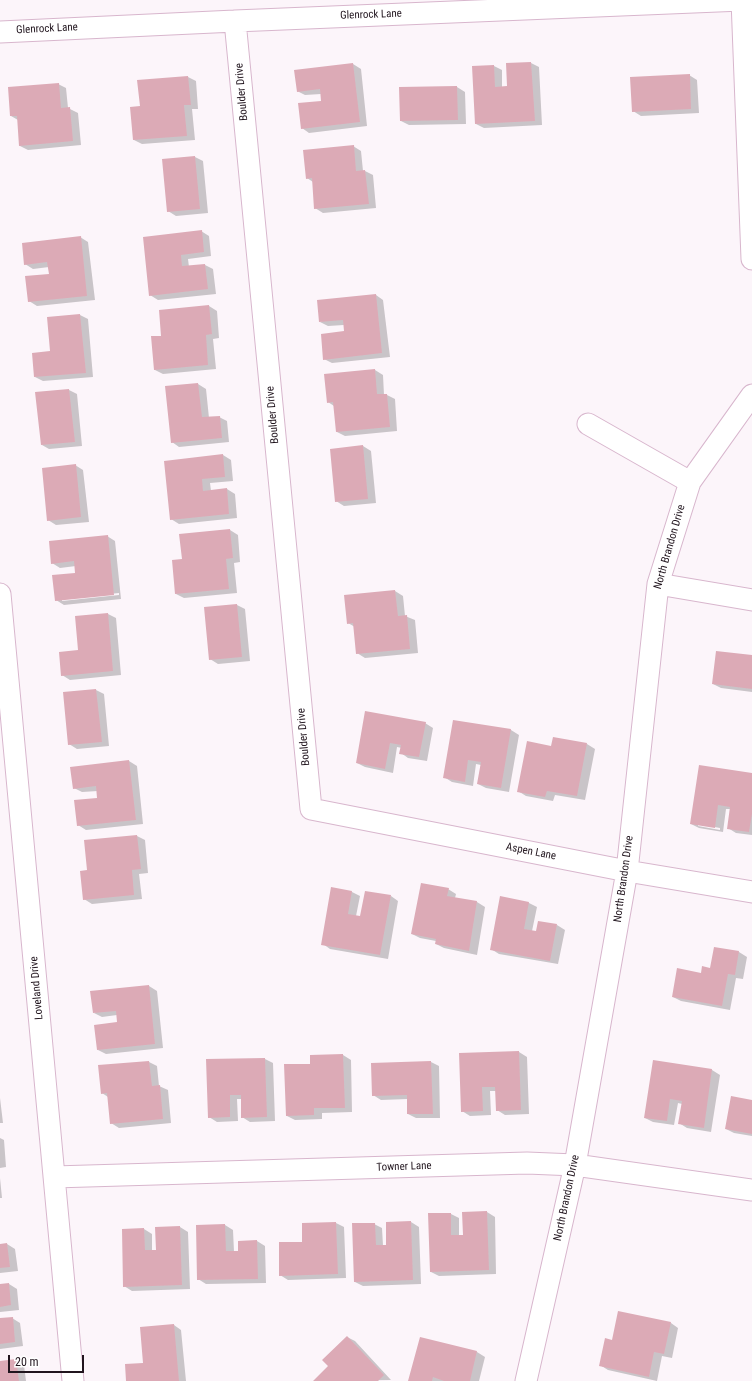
<!DOCTYPE html>
<style>
body{margin:0}
#map{position:relative;width:752px;height:1381px;overflow:hidden;background:#fcf5fa;font-family:"Roboto Condensed",sans-serif}
canvas{display:block}
.scale{position:absolute;left:8px;top:1355px;width:76px;height:18px;box-sizing:border-box;border:2px solid #21151e;border-top:0;padding-left:5px;font-size:12px;line-height:14px;white-space:nowrap;color:#21151e;-webkit-text-stroke:3px #fff;paint-order:stroke}
</style>
<div id="map">
<canvas width="752" height="1381"></canvas>
<div class="scale">20 m</div>
</div>
<script>
const c = document.querySelector('canvas').getContext('2d');
c.lineJoin = 'round';
function fill(path, color) {
  c.fillStyle = color;
  c.fill(path, 'evenodd');
}
function toPath(rows) {
  const path = new Path2D();
  for (const r of rows) {
    path.moveTo(r[0], r[1]);
    for (let i = 2; i < r.length; i += 2) path.lineTo(r[i], r[i + 1]);
  }
  return path;
}
function strokePath(path, color, width, dash) {
  c.strokeStyle = color;
  c.lineWidth = width;
  c.lineCap = dash ? 'butt' : 'round';
  c.setLineDash(dash || []);
  c.stroke(path);
}
function drawText(font, color, halo, rows, align = 'center') {
  c.font = font + ' "Roboto Condensed",sans-serif';
  c.lineWidth = 4;
  c.setLineDash([]);
  c.textBaseline = 'middle';
  c.strokeStyle = halo;
  c.fillStyle = color;
  for (const [text, x, y, turn = 0] of rows) {
    c.save();
    c.translate(x, y);
    c.rotate((+turn || 0) * Math.PI / 180);
    c.textAlign = isNaN(turn) ? turn : align;
    if (halo) c.strokeText(text, 0, 0);
    c.fillText(text, 0, 0);
    c.restore();
  }
}
fill(toPath([
 [531,63,539,67,542,125,484,128,476,124,494,66,502,70,502,87,508,87],
 [353,64,361,69,367,126,309,133,302,128,322,102,321,94,305,95,297,91],
 [689,75,697,80,699,113,641,116,633,111],
 [188,77,196,81,198,109,192,109,195,140,142,144,134,140,141,107],
 [58,84,66,88,68,108,78,113,81,145,28,150,20,146,18,120,11,116],
 [457,87,465,92,466,124,409,125,401,121],
 [353,146,361,151,363,171,365,171,373,175,376,208,323,213,315,208,313,182,307,178],
 [195,157,203,161,208,213,176,216,168,211,163,160],
 [201,231,209,236,211,256,188,259,189,267,205,265,213,269,216,294,158,300,150,295,144,238],
 [80,237,88,242,95,300,37,306,29,301,50,275,49,267,33,269,25,264],
 [376,295,383,300,390,357,332,363,324,359,345,332,344,325,328,326,320,322],
 [209,306,217,311,219,338,213,339,216,369,163,374,155,370,162,337],
 [80,315,88,319,93,377,43,381,35,377,51,352,48,318],
 [375,370,383,375,384,395,387,395,395,399,397,431,345,436,337,432,334,406,328,402],
 [198,384,206,389,209,418,219,417,227,421,229,442,179,447,172,442],
 [69,390,77,394,82,446,49,449,42,445],
 [363,446,371,451,376,503,344,506,336,501,331,450],
 [223,455,231,460,233,481,210,483,211,491,227,489,235,494,237,518,179,524,171,519,165,462],
 [75,465,83,470,89,522,56,525,48,520],
 [230,530,238,535,240,562,234,563,237,593,184,598,176,594,183,560],
 [107,536,115,541,121,599,64,605,56,600,77,574,76,566,60,568,52,563],
 [119,593,119,595,62,601,62,599],
 [395,591,403,596,405,616,415,620,418,653,365,658,357,653,355,627,348,623],
 [237,605,245,609,250,661,218,664,210,659],
 [108,614,116,618,121,675,70,680,62,675,79,651],
 [752,656,752,692,721,688,713,684],
 [96,690,104,694,109,746,77,749,69,744],
 [366,712,425,723,433,728,427,761,408,758,401,753,402,748,397,747,393,773,365,767,357,763],
 [454,721,511,730,519,735,509,792,486,788,478,784,481,765,476,764,473,786,452,782,444,777],
 [587,744,595,749,585,800,555,795,553,801,526,796,518,791,552,747],
 [129,761,137,766,143,824,86,830,78,825,99,799,98,791,82,792,74,788],
 [752,774,752,835,736,833,728,828,731,809,726,809,723,832,699,828,691,824],
 [698,824,720,828,720,830,698,826],
 [137,836,145,840,148,873,139,874,142,899,92,904,84,899,88,871],
 [332,888,352,892,360,896,356,916,361,917,391,896,398,901,388,959,330,949,323,944],
 [448,889,456,894,455,898,477,902,485,907,477,955,444,948,436,944,436,941,420,938,412,934],
 [501,897,529,903,537,907,532,931,537,932,557,925,565,930,558,964,499,954,491,949],
 [715,948,739,952,747,957,743,979,736,978,730,1010,681,1001,673,997,701,974,711,969],
 [149,986,157,991,163,1048,106,1054,98,1050,118,1023,117,1015,102,1017,94,1013],
 [519,1052,527,1057,529,1114,505,1115,497,1110,496,1091,490,1091,491,1115,470,1116,462,1111,460,1054],
 [343,1055,351,1060,352,1112,322,1113,322,1119,295,1120,287,1116,311,1065],
 [265,1059,273,1063,275,1121,250,1122,242,1117,242,1099,237,1099,238,1121,217,1122,209,1117,207,1060],
 [654,1061,712,1070,720,1075,711,1132,687,1128,679,1123,682,1104,678,1103,674,1125,653,1122,645,1118],
 [149,1062,157,1066,159,1086,168,1090,171,1123,119,1128,111,1123,108,1097,102,1093],
 [431,1062,439,1066,440,1118,416,1118,408,1114,408,1099,381,1100,373,1095],
 [0,1098,3,1123,0,1123],
 [752,1101,752,1136,734,1133,726,1129],
 [0,1138,4,1140,6,1167,0,1168],
 [0,1178,2,1198,0,1198],
 [487,1212,495,1217,496,1274,439,1276,431,1272,451,1214,459,1218,459,1236,464,1236,463,1213],
 [411,1222,419,1227,421,1284,363,1286,355,1282,374,1224,382,1228,383,1246,387,1246,387,1223],
 [336,1223,344,1227,346,1278,288,1280,280,1275,303,1243,303,1224],
 [225,1225,233,1230,234,1252,239,1252,257,1241,265,1246,266,1283,206,1284,198,1279,197,1226],
 [180,1227,188,1232,190,1289,132,1291,124,1286,144,1229,152,1234,152,1251,157,1251,156,1228],
 [7,1244,15,1249,18,1271,0,1273,0,1245],
 [9,1284,17,1289,19,1310,0,1312,0,1285],
 [12,1318,20,1323,23,1346,0,1349,0,1319],
 [671,1323,678,1328,672,1358,662,1356,657,1381,608,1370,600,1365,613,1341],
 [174,1325,181,1330,186,1381,127,1381,144,1364],
 [347,1337,355,1341,391,1380,314,1381,329,1367],
 [421,1338,477,1352,485,1357,479,1381,409,1381],
 [16,1360,24,1365,26,1381,0,1381,0,1362]
]), '#0003');
fill(toPath([
 [531,62,535,121,475,124,472,66,494,65,495,87,507,86,506,63],
 [353,63,360,122,301,129,298,103,321,101,320,89,297,92,294,70],
 [690,74,691,109,632,112,630,77],
 [188,76,191,105,184,105,187,136,133,140,130,107,140,106,137,80],
 [59,83,61,108,70,107,73,141,19,146,17,116,10,116,8,87],
 [457,86,458,120,400,121,399,87],
 [354,145,356,171,365,170,369,204,314,209,312,178,306,179,303,150],
 [195,156,200,209,167,212,162,159],
 [202,230,204,252,181,255,182,266,205,264,208,289,149,296,143,237],
 [81,236,87,296,28,302,25,276,49,274,47,262,24,265,22,243],
 [376,294,382,353,323,360,321,334,344,331,343,320,319,322,317,300],
 [209,305,212,334,206,335,208,365,154,370,151,336,161,336,159,310],
 [80,314,86,373,34,377,32,353,50,351,47,317],
 [375,369,377,394,387,394,390,427,336,432,333,402,327,403,324,374],
 [198,383,202,417,220,416,222,438,171,443,165,386],
 [69,389,75,442,41,445,35,392],
 [363,445,368,499,335,502,330,449],
 [223,454,225,477,202,479,203,491,227,488,229,514,170,520,164,461],
 [76,464,81,517,47,521,42,468],
 [230,529,233,558,226,559,229,589,175,594,172,560,182,559,179,534],
 [108,535,114,595,55,601,52,575,75,573,74,561,51,564,49,541],
 [395,590,398,616,407,615,410,649,356,654,353,623,347,624,344,595],
 [237,604,242,657,209,660,204,607],
 [108,613,113,671,61,676,59,652,78,650,75,616],
 [716,651,752,655,752,689,712,684],
 [96,689,102,742,68,745,63,692],
 [365,711,426,722,419,757,399,754,401,745,390,743,385,769,356,763],
 [453,720,511,729,501,788,477,784,481,762,468,760,465,782,443,778],
 [553,737,587,743,577,796,547,791,545,797,517,792,527,741,551,746],
 [129,760,136,820,77,826,74,800,97,798,96,786,73,789,70,767],
 [699,765,752,773,752,814,749,832,727,829,730,807,718,805,715,828,690,824],
 [137,835,141,869,132,870,134,895,83,900,80,871,87,870,84,840],
 [421,883,449,888,447,896,477,901,469,951,435,944,436,939,411,934],
 [331,887,352,891,348,914,360,916,365,891,391,895,380,955,321,945],
 [500,896,529,902,524,929,536,931,538,921,557,924,550,961,490,950],
 [714,947,739,951,735,975,728,974,722,1006,672,997,677,968,701,973,702,966,710,968],
 [149,985,155,1044,97,1050,94,1025,117,1022,116,1011,93,1013,90,991],
 [519,1051,521,1110,496,1111,495,1087,482,1087,483,1111,461,1112,459,1053],
 [343,1054,345,1108,314,1108,314,1115,286,1116,284,1064,310,1064,310,1055],
 [265,1058,267,1117,241,1118,241,1095,230,1095,230,1117,208,1118,206,1059],
 [653,1060,712,1069,704,1128,678,1124,682,1101,670,1099,667,1121,644,1118],
 [149,1061,152,1086,160,1085,163,1119,110,1124,107,1093,101,1094,98,1065],
 [431,1061,433,1114,407,1114,407,1095,372,1096,371,1063],
 [731,1096,752,1100,752,1134,725,1129],
 [487,1211,489,1270,430,1272,428,1213,451,1213,451,1235,463,1235,462,1212],
 [411,1221,413,1280,354,1282,352,1223,375,1223,376,1245,386,1245,386,1222],
 [336,1222,338,1274,279,1276,279,1242,302,1242,302,1223],
 [225,1224,226,1251,238,1251,238,1241,257,1240,258,1279,197,1280,196,1225],
 [180,1226,182,1285,123,1287,122,1229,144,1228,145,1250,156,1250,155,1227],
 [7,1243,10,1267,0,1268,0,1244],
 [9,1283,11,1305,0,1307,0,1284],
 [618,1311,671,1322,664,1354,654,1352,649,1377,599,1366,605,1338,612,1340],
 [13,1317,15,1342,0,1344,0,1318],
 [174,1324,179,1381,126,1381,125,1364,143,1363,140,1327],
 [347,1336,384,1375,378,1381,313,1381,328,1366,322,1360],
 [420,1337,477,1351,470,1381,444,1381,433,1377,432,1381,408,1381],
 [16,1359,19,1381,0,1381,0,1361]
]), '#dcaab6');
const street = toPath([
 [235,21,311,809,627,871,752,892],
 [0,32,235,21,742,0,752,259],
 [588,424,690,482],
 [658,584,752,600],
 [0,594,73,1381],
 [54,1177,527,1163,575,1165,752,1190],
 [526,1381,575,1165,627,871,658,584,690,482,752,395]
]);
strokePath(street, '#d8b6cd', 23);
strokePath(street, '#fff', 21);
drawText('11px', '#21151e', '#fff', [
 ["Glenrock Lane",371,15,-2],
 ["Glenrock Lane",47,29,-3],
 ["Boulder Drive",242,92,-95],
 ["Boulder Drive",273,415,-95],
 ["North Brandon Drive",670,547,-74],
 ["Boulder Drive",304,737,-95],
 ["Aspen Lane",531,852,11],
 ["North Brandon Drive",624,879,-82],
 ["Loveland Drive",37,988,-95],
 ["Towner Lane",404,1167,-2],
 ["North Brandon Drive",567,1198,-78]
]);
</script>
